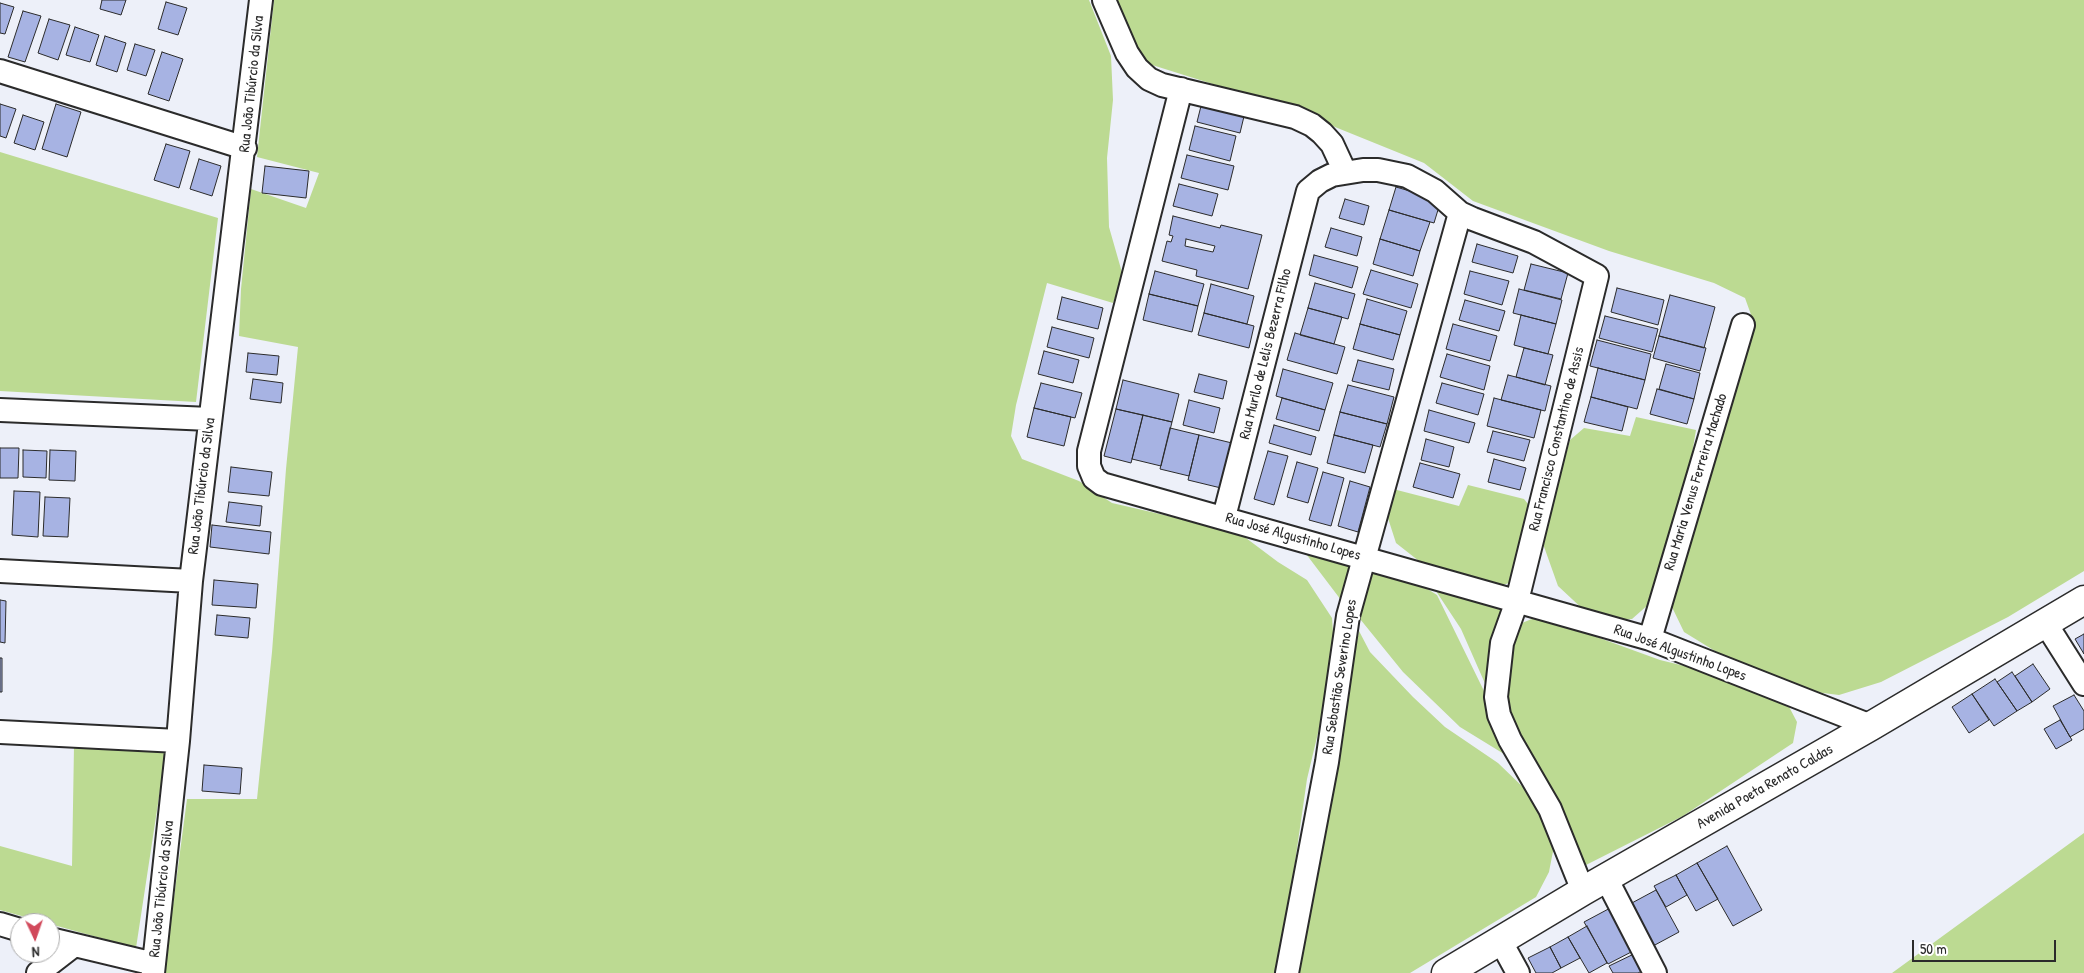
<!DOCTYPE html>
<meta charset="utf-8">
<style>
body{margin:0}
#map{position:relative;width:2084px;height:973px;overflow:hidden;background:#edf0f9;font-family:"Patrick Hand",sans-serif}
canvas{display:block}
.north{position:absolute;left:10px;top:913px;width:50px;height:50px;box-sizing:border-box;background:#fff;border:1px solid #aaa;border-radius:50%;rotate:177deg;font-size:14px;font-weight:700;line-height:20px;text-align:center;color:#2b2b2b}
.north::after{content:'';display:block;margin:auto;width:18px;height:22px;background:#d1495b;clip-path:polygon(50% 0,100% 100%,50% 72%,0 100%)}
.scale{position:absolute;left:1912px;top:940px;width:144px;height:22px;box-sizing:border-box;border:2px solid #2b2b2b;border-top:0;padding-left:6px;font-size:15px;line-height:18px;white-space:nowrap;color:#2b2b2b;-webkit-text-stroke:4px #fff;paint-order:stroke}
</style>
<div id="map">
<canvas width="2084" height="973"></canvas>
<div class="north">N</div>
<div class="scale">50 m</div>
</div>
<script>
const c = document.querySelector('canvas').getContext('2d');
c.lineJoin = 'round';
function fill(path, color) {
  c.fillStyle = color;
  c.fill(path, 'evenodd');
}
function toPath(rows) {
  const path = new Path2D();
  for (const r of rows) {
    path.moveTo(r[0], r[1]);
    for (let i = 2; i < r.length; i += 2) path.lineTo(r[i], r[i + 1]);
  }
  return path;
}
function strokePath(path, color, width, dash) {
  c.strokeStyle = color;
  c.lineWidth = width;
  c.lineCap = dash ? 'butt' : 'round';
  c.setLineDash(dash || []);
  c.stroke(path);
}
function drawText(font, color, halo, rows, align = 'center') {
  c.font = font + ' "Patrick Hand",sans-serif';
  c.lineWidth = 4.5;
  c.setLineDash([]);
  c.textBaseline = 'middle';
  c.strokeStyle = halo;
  c.fillStyle = color;
  for (const [text, x, y, turn = 0] of rows) {
    c.save();
    c.translate(x, y);
    c.rotate((+turn || 0) * Math.PI / 180);
    c.textAlign = isNaN(turn) ? turn : align;
    if (halo) c.strokeText(text, 0, 0);
    c.fillText(text, 0, 0);
    c.restore();
  }
}
fill(toPath([
 [274,0,1089,0,1111,56,1113,100,1107,158,1109,227,1123,276,1113,303,1047,283,1016,405,1011,436,1022,459,1079,481,1112,503,1238,532,1278,562,1307,580,1332,618,1335,662,1307,779,1287,918,1276,973,164,973,187,799,257,799,272,652,286,469,298,347,239,336,241,289,251,189,306,208,319,173,257,157],
 [1114,0,2084,0,2084,571,2008,617,1881,682,1839,695,1807,691,1728,659,1684,632,1671,605,1754,323,1745,298,1714,283,1609,251,1473,201,1424,163,1335,127,1303,110,1219,86,1149,64,1132,38],
 [0,152,218,218,196,402,0,391],
 [1636,417,1696,430,1688,478,1649,604,1632,619,1609,621,1587,613,1558,586,1542,541,1570,440,1584,428,1630,436],
 [1468,485,1524,499,1528,504,1524,536,1516,567,1509,583,1493,588,1424,565,1396,543,1386,512,1393,489,1459,506],
 [1300,546,1352,561,1344,604],
 [1365,573,1402,573,1437,595,1484,691,1504,754,1460,727,1403,672,1356,614],
 [1432,585,1506,602,1487,688,1461,629],
 [1539,616,1660,660,1705,671,1786,701,1797,722,1793,743,1683,816,1582,867,1503,709,1510,642,1522,623],
 [1359,631,1370,652,1413,697,1445,727,1498,763,1526,790,1544,816,1554,846,1549,872,1536,897,1410,973,1297,973,1323,824],
 [74,746,166,751,136,948,0,910,0,846,72,866],
 [2084,833,2084,973,1892,973]
]), '#bcda92');
const building = toPath([
 [102,0,126,0,121,15,100,9,102,0],
 [166,2,187,8,178,35,158,29,166,2],
 [0,3,14,7,5,34,0,33,0,3],
 [23,11,41,16,25,62,8,57,23,11],
 [49,19,70,25,58,60,38,53,49,19],
 [75,27,99,35,90,62,66,55,75,27],
 [105,36,126,43,117,72,96,65,105,36],
 [135,44,155,50,146,76,127,70,135,44],
 [162,52,183,59,169,101,148,94,162,52],
 [1203,98,1246,108,1240,133,1197,122,1203,98],
 [0,104,16,109,6,138,0,136,0,104],
 [56,104,81,112,67,157,42,149,56,104],
 [23,115,44,122,35,150,14,143,23,115],
 [1195,126,1236,136,1230,161,1189,150,1195,126],
 [166,144,190,151,179,188,154,180,166,144],
 [1187,155,1234,166,1228,190,1181,178,1187,155],
 [199,159,221,166,212,196,190,189,199,159],
 [265,166,309,171,306,198,262,193,265,166],
 [1179,184,1218,194,1212,216,1173,206,1179,184],
 [1396,187,1441,200,1434,223,1389,210,1396,187],
 [1345,199,1369,206,1364,225,1339,218,1345,199],
 [1389,210,1430,222,1420,251,1380,239,1389,210],
 [1173,216,1220,228,1221,225,1262,235,1248,289,1196,276,1197,270,1162,261,1167,241,1171,242,1173,236,1169,235,1173,216],
 [1186,239,1215,246,1213,252,1185,246,1186,239],
 [1331,228,1362,237,1357,256,1325,247,1331,228],
 [1380,239,1420,251,1413,276,1373,264,1380,239],
 [1477,244,1518,256,1513,273,1472,262,1477,244],
 [1314,255,1358,267,1352,288,1309,275,1314,255],
 [1531,264,1568,273,1561,299,1524,290,1531,264],
 [1371,270,1418,284,1411,308,1363,294,1371,270],
 [1155,271,1204,284,1198,306,1149,294,1155,271],
 [1470,271,1509,281,1502,305,1464,294,1470,271],
 [1315,283,1355,294,1348,319,1308,308,1315,283],
 [1211,284,1254,296,1247,324,1204,313,1211,284],
 [1617,288,1664,300,1658,325,1611,312,1617,288],
 [1519,289,1562,300,1556,324,1513,313,1519,289],
 [1149,294,1198,306,1192,332,1143,320,1149,294],
 [1670,295,1715,307,1704,348,1659,336,1670,295],
 [1062,297,1103,308,1098,329,1057,319,1062,297],
 [1367,299,1407,311,1400,335,1360,324,1367,299],
 [1465,300,1505,311,1499,331,1459,320,1465,300],
 [1308,308,1342,317,1334,344,1300,335,1308,308],
 [1204,313,1254,326,1249,348,1198,335,1204,313],
 [1521,315,1556,324,1548,354,1514,345,1521,315],
 [1605,316,1658,329,1652,352,1599,338,1605,316],
 [1360,324,1400,335,1393,360,1353,349,1360,324],
 [1453,324,1497,336,1490,361,1446,349,1453,324],
 [1052,327,1094,338,1089,358,1047,347,1052,327],
 [1295,333,1345,347,1337,374,1287,360,1295,333],
 [1659,336,1706,348,1700,371,1653,358,1659,336],
 [1597,340,1651,354,1645,380,1590,366,1597,340],
 [1524,348,1553,355,1545,385,1516,377,1524,348],
 [1044,351,1079,360,1073,383,1038,374,1044,351],
 [248,353,279,356,277,375,246,372,248,353],
 [1447,354,1490,366,1484,390,1440,377,1447,354],
 [1358,360,1394,369,1389,390,1352,381,1358,360],
 [1666,364,1700,373,1694,399,1659,389,1666,364],
 [1598,368,1645,380,1637,409,1591,397,1598,368],
 [1283,369,1333,383,1325,410,1276,396,1283,369],
 [1199,374,1227,381,1223,399,1194,392,1199,374],
 [1508,375,1551,386,1545,411,1501,400,1508,375],
 [253,379,283,383,281,403,250,399,253,379],
 [1123,380,1179,394,1172,422,1116,409,1123,380],
 [1041,383,1082,393,1075,418,1034,408,1041,383],
 [1442,383,1484,394,1478,415,1436,403,1442,383],
 [1348,385,1394,397,1387,424,1340,412,1348,385],
 [1657,389,1694,399,1687,424,1650,414,1657,389],
 [1591,397,1628,407,1622,431,1584,422,1591,397],
 [1282,398,1325,410,1319,431,1276,419,1282,398],
 [1494,398,1541,410,1534,438,1487,426,1494,398],
 [1189,400,1220,408,1214,433,1183,425,1189,400],
 [1034,408,1071,417,1064,446,1027,437,1034,408],
 [1116,409,1143,415,1131,463,1104,456,1116,409],
 [1429,410,1475,423,1469,443,1424,431,1429,410],
 [1340,412,1387,424,1380,447,1334,435,1340,412],
 [1143,415,1172,422,1161,466,1132,459,1143,415],
 [1274,425,1316,437,1311,455,1269,443,1274,425],
 [1170,428,1199,435,1189,476,1160,469,1170,428],
 [1493,431,1530,440,1524,461,1487,452,1493,431],
 [1199,435,1232,443,1221,488,1188,480,1199,435],
 [1334,435,1373,445,1365,473,1327,463,1334,435],
 [1426,439,1454,447,1449,467,1421,460,1426,439],
 [0,448,19,448,18,478,0,478,0,448],
 [23,450,47,451,46,478,23,477,23,450],
 [50,450,76,451,75,481,49,480,50,450],
 [1268,451,1288,456,1274,505,1254,499,1268,451],
 [1494,459,1526,468,1520,490,1488,482,1494,459],
 [1297,462,1318,468,1308,503,1287,497,1297,462],
 [1420,463,1460,474,1453,498,1413,487,1420,463],
 [231,467,272,472,269,496,228,492,231,467],
 [1323,472,1344,478,1331,526,1309,520,1323,472],
 [1350,481,1370,487,1358,532,1338,526,1350,481],
 [14,491,40,492,38,537,12,535,14,491],
 [45,497,70,498,68,537,43,536,45,497],
 [229,502,262,506,260,526,226,522,229,502],
 [212,525,271,532,269,554,210,547,212,525],
 [214,580,258,584,256,608,212,605,214,580],
 [0,600,6,601,5,643,0,642,0,600],
 [217,615,250,618,248,638,215,635,217,615],
 [2084,634,2084,654,2075,639,2084,634],
 [0,658,2,658,2,692,0,692,0,658],
 [2033,664,2050,689,2032,702,2015,676,2033,664],
 [2012,672,2032,702,2017,711,1997,682,2012,672],
 [1995,679,2017,711,1994,726,1972,694,1995,679],
 [1972,694,1989,720,1969,733,1952,707,1972,694],
 [2074,695,2084,711,2084,729,2070,737,2053,706,2074,695],
 [2060,720,2072,740,2056,749,2044,729,2060,720],
 [204,765,242,768,240,794,202,791,204,765],
 [1727,846,1762,910,1733,926,1697,863,1727,846],
 [1697,863,1718,899,1696,911,1676,875,1697,863],
 [1676,875,1687,895,1666,907,1654,886,1676,875],
 [1656,890,1679,932,1653,946,1630,904,1656,890],
 [1614,906,1637,949,1608,964,1584,922,1614,906],
 [1587,926,1607,963,1589,973,1568,937,1587,926],
 [1568,937,1580,958,1561,968,1550,947,1568,937],
 [1550,947,1561,968,1552,973,1536,973,1528,958,1550,947],
 [1638,952,1646,969,1638,973,1613,973,1609,966,1638,952]
]);
fill(building, '#a7b3e3');
strokePath(building, '#2b2b2b', 1);
const street = toPath([
 [1104,0,1127,53,1137,68,1149,79,1162,85,1295,117,1312,125,1322,133,1332,144,1345,172],
 [0,71,245,148],
 [1181,89,1089,451,1089,466,1094,478,1102,484,1650,639,1871,726],
 [0,410,210,419],
 [1224,517,1308,191,1320,181,1332,175,1363,170,1378,170,1407,176,1435,191,1460,213,1473,219,1534,242,1597,276,1517,601,1502,643,1496,697,1499,715,1510,740,1550,809,1583,891],
 [0,571,191,581],
 [2046,624,2084,684],
 [1650,639,1743,325],
 [0,732,178,741],
 [1606,878,1655,973],
 [0,924,20,930],
 [50,939,154,964],
 [1500,940,1518,973],
 [38,973,73,946],
 [153,973,178,741,191,581,261,0],
 [1287,973,1327,762,1348,616,1460,213]
]);
const secondary = toPath([
 [1446,973,1583,891,1871,726,2084,600]
]);
strokePath(street, '#2b2b2b', 26);
strokePath(secondary, '#2b2b2b', 31);
strokePath(street, '#fff', 22);
strokePath(secondary, '#fff', 28);
drawText('15px', '#2b2b2b', '#fff', [
 ["Rua João Tibúrcio da Silva",252,84,-84],
 ["Rua Murilo de Lelis Bezerra Filho",1266,354,-76],
 ["Rua Francisco Constantino de Assis",1557,439,-76],
 ["Rua Maria Venus Ferreira Machado",1696,482,-73],
 ["Rua João Tibúrcio da Silva",202,486,-83],
 ["Rua José Algustinho Lopes",1293,537,16],
 ["Rua José Algustinho Lopes",1680,653,20],
 ["Rua Sebastião Severino Lopes",1340,677,-81],
 ["Avenida Poeta Renato Caldas",1765,787,-30],
 ["Rua João Tibúrcio da Silva",162,889,-84]
]);
</script>
